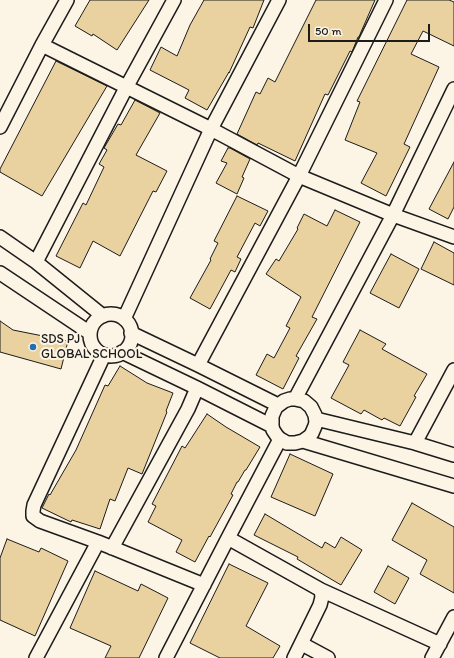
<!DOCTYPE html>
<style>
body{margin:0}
#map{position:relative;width:454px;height:658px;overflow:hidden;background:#fcf5e5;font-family:Itim,sans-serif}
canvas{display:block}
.scale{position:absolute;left:308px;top:24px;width:122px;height:18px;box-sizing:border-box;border:2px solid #1c1c1c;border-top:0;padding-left:5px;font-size:12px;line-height:14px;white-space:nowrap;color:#1c1c1c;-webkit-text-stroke:3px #fcf5e5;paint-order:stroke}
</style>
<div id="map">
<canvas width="454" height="658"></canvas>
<div class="scale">50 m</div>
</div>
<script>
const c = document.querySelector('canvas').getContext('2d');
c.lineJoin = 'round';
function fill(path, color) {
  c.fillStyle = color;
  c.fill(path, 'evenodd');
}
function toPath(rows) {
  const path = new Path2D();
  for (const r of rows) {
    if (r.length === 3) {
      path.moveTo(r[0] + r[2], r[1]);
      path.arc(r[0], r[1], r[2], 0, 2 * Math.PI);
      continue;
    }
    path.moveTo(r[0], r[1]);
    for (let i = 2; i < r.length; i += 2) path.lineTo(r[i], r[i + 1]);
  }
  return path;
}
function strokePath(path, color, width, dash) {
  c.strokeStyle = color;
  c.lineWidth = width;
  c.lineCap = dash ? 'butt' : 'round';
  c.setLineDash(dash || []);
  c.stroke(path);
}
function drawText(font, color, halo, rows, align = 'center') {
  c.font = font + ' Itim,sans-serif';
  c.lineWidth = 4;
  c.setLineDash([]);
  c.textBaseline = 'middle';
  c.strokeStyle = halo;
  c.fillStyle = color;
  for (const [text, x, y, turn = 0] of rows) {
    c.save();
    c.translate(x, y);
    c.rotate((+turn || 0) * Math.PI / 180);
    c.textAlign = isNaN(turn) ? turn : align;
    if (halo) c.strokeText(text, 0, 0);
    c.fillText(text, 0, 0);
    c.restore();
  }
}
const building = toPath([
 [90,0,149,0,117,50,93,34,92,36,75,26,90,0],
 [204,0,264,0,253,28,250,27,229,73,229,72,207,110,185,98,189,90,150,70,161,47,177,56,190,25,204,0],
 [316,0,375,0,361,32,359,37,358,37,352,52,350,51,328,95,325,94,295,161,258,143,257,145,237,134,256,92,260,94,268,78,275,82,316,0],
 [407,0,449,0,454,2,454,46,423,31,411,54,439,67,404,144,410,147,386,196,361,183,377,153,345,140,360,102,357,101,407,0],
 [56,61,107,86,42,196,0,172,0,169,56,61],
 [135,100,160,113,136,155,167,171,156,192,153,191,120,256,93,241,80,268,56,256,83,203,86,205,104,167,99,164,107,150,104,148,118,124,121,125,135,100],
 [228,148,230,148,250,159,242,177,244,178,237,194,216,183,227,163,221,161,228,148],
 [454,162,454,207,448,219,429,209,454,162],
 [237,196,268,211,260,226,255,223,237,257,241,259,235,272,231,270,210,309,190,298,211,260,210,259,218,243,214,241,237,196],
 [335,210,360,222,312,317,317,319,296,356,299,358,283,389,256,375,267,354,274,358,290,328,286,326,301,297,266,274,276,259,279,261,298,229,297,228,304,214,327,226,335,210],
 [434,242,454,253,454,285,421,269,434,242],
 [391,254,419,269,399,308,370,293,391,254],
 [0,321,13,330,68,341,61,369,0,352,0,321],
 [360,330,386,344,382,349,427,374,414,396,416,397,400,426,384,418,382,420,364,410,361,414,331,398,349,365,343,362,360,330],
 [120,366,147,383,173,393,166,411,167,412,142,474,128,468,115,501,110,499,100,529,72,520,71,522,42,508,49,494,50,495,76,450,105,385,108,386,120,366],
 [207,414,226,427,260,447,246,470,245,470,238,482,237,482,231,494,233,495,210,537,209,536,195,562,176,552,182,540,148,522,156,506,152,504,182,446,185,448,207,414],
 [290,454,333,474,315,516,271,497,290,454],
 [412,503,454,527,454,593,420,574,427,560,392,540,412,503],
 [265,514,322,548,325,542,335,548,341,537,362,550,341,585,297,559,298,557,254,535,265,514],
 [7,539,39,552,41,548,68,561,35,636,0,620,0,558,7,539],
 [229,564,268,583,246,626,280,646,273,658,220,658,190,643,229,564],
 [388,566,409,578,395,604,374,592,388,566],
 [95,571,138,591,141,584,168,598,139,658,105,658,111,646,70,628,95,571]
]);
fill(building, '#ead1a0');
strokePath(building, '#1c1c1c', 1);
const minor = toPath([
 [42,45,211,129,299,176,393,215,454,237],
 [0,127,42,45,67,0],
 [0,237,36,262,103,316],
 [36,262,127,86,174,0],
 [0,273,90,333],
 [111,335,21],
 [124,319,211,129,279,0],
 [131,333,198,365,278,405],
 [122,352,197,388,272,426,273,430,277,436,280,439,287,443,295,443,303,441,310,436,312,433,315,426,316,422,315,415,311,407,304,401,295,399,290,399,284,401,276,407,272,416,272,426],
 [104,355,34,505,33,511,33,516,40,521,98,542,204,585],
 [198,365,299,176,386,0],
 [295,399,393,215,454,89],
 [316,419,415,443,454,455],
 [303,441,454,486],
 [415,443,454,370],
 [228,538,321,590,440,644],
 [112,548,188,409,197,388],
 [302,644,328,658],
 [36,658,98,542],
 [166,658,228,538,280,439],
 [294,658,320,605,322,597,321,590],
 [432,658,454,617]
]);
strokePath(minor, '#1c1c1c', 16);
strokePath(minor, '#fcf5e5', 13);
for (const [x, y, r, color] of [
 [33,347,4,"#1f6fb2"]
]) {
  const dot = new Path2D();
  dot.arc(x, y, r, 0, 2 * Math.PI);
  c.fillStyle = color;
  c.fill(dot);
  strokePath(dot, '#fcf5e5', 1.5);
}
drawText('13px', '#1c1c1c', '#fcf5e5', [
 ["SDS PJ",41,340],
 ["GLOBAL SCHOOL",41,355]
], 'left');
</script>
